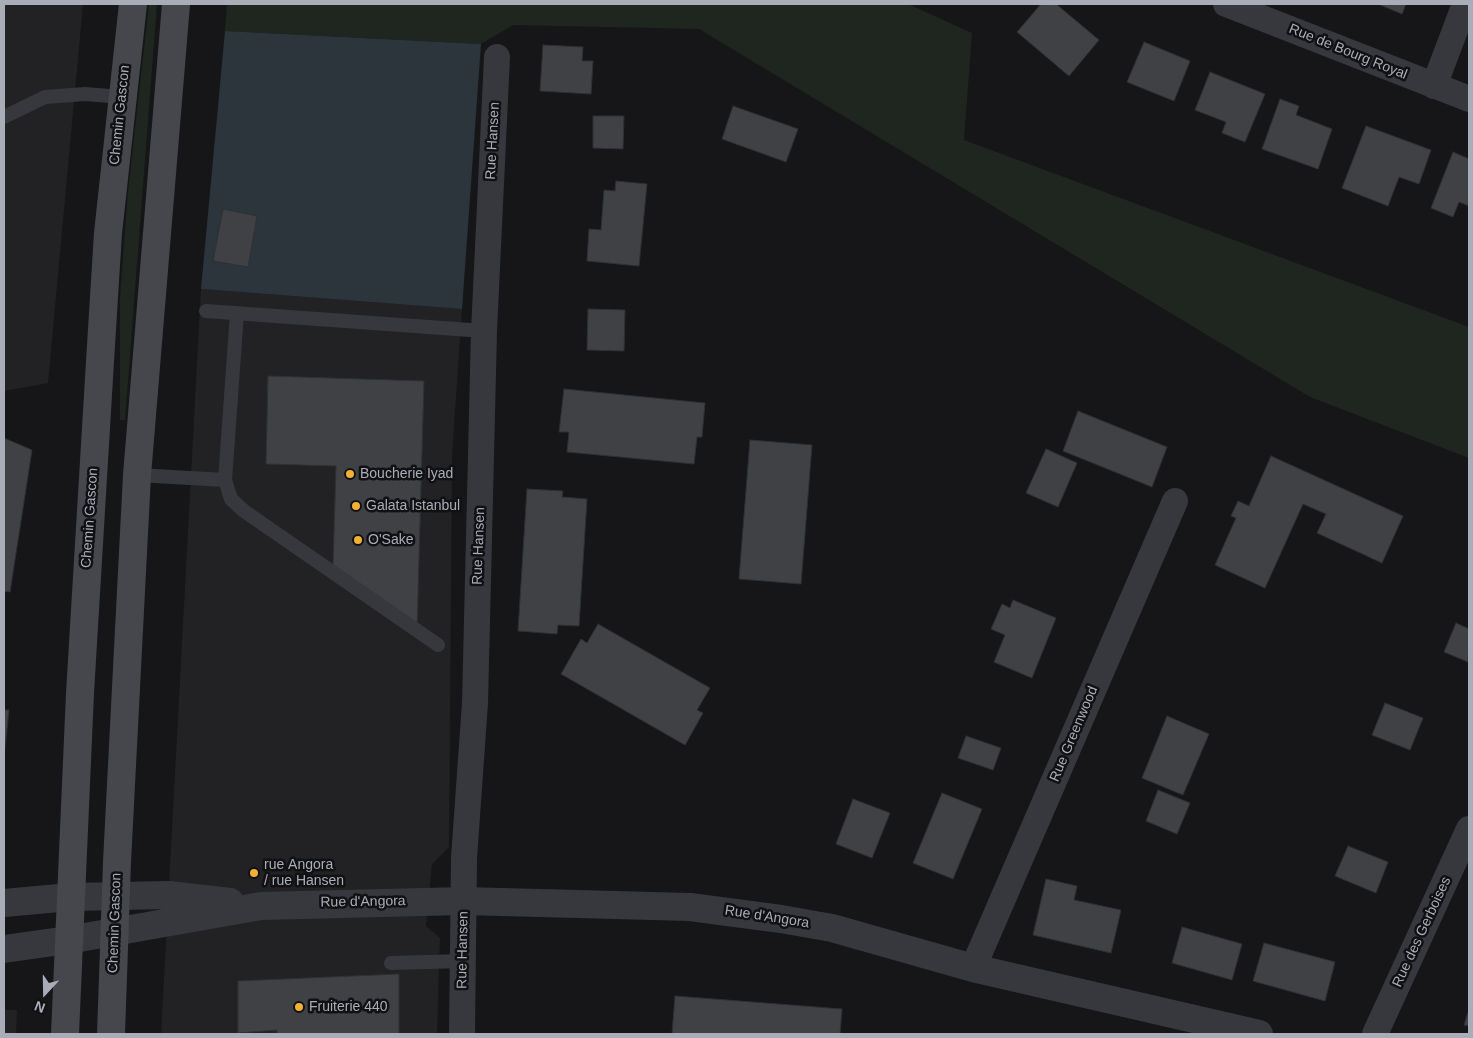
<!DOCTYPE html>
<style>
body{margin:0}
#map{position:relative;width:1473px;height:1038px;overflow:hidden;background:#161618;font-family:Helvetica,sans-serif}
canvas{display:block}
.frame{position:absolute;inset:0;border:5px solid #a8adb8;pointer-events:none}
.north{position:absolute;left:20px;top:968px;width:50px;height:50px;-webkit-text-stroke:4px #111113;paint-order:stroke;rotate:201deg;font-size:14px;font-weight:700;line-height:20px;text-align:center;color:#a8adb8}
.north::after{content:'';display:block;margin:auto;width:18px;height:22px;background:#a8adb8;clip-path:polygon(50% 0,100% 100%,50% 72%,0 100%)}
</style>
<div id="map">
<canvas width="1473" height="1038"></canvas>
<div class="frame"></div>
<div class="north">N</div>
</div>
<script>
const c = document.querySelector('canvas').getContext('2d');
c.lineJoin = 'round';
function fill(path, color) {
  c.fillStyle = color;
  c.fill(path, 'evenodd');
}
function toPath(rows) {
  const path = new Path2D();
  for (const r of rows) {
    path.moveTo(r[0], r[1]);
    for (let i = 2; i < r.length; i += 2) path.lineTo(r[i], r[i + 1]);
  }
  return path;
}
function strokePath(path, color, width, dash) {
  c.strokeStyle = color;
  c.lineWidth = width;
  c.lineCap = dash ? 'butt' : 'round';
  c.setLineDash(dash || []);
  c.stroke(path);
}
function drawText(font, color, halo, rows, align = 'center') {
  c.font = font + ' Helvetica,sans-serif';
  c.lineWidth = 5;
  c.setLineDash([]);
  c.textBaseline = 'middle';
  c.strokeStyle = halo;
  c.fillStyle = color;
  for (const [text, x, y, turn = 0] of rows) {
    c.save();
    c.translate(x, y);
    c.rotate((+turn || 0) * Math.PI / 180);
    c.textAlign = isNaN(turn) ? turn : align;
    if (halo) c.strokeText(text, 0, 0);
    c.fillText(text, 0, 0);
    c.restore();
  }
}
fill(toPath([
 [4,4,83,4,48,383,4,391],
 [201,289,462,309,452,456,449,847,432,864,426,926,440,938,437,1034,161,1034],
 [4,1010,17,1010,16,1034,4,1034]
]), '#222225');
fill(toPath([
 [149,4,157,4,125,420,120,420,120,296,128,192],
 [227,4,908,4,972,33,964,140,1469,327,1469,458,1310,397,699,29,513,25,481,44,225,31]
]), '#1e261f');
fill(toPath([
 [225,31,481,44,462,309,201,289]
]), '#2c353c');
const building = toPath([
 [1041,4,1056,4,1099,40,1069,76,1017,32,1041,4],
 [1378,4,1406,4,1402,14,1378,4],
 [1144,42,1190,61,1174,101,1127,82,1144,42],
 [543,45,583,47,582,61,593,61,591,94,540,91,543,45],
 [1210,72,1265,94,1245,142,1222,133,1226,122,1195,110,1210,72],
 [1280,99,1299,106,1296,115,1332,129,1318,169,1262,149,1280,99],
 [733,106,798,129,786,162,722,139,733,106],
 [593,116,624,116,623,149,593,148,593,116],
 [1366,126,1431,150,1419,184,1399,177,1388,206,1342,188,1366,126],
 [1453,152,1469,159,1469,206,1459,202,1453,217,1431,208,1453,152],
 [616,181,647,184,639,266,587,261,589,229,601,230,604,190,615,191,616,181],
 [223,209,257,216,248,267,213,261,223,209],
 [588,309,625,310,624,351,587,350,588,309],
 [268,376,424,381,417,629,333,567,336,466,266,464,268,376],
 [564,389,705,403,702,437,697,437,694,464,567,452,569,432,559,432,564,389],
 [1078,411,1167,447,1152,487,1063,451,1078,411],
 [4,438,32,450,10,592,4,591,4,438],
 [750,440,812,445,801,584,739,579,750,440],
 [1046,449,1077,463,1058,507,1026,493,1046,449],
 [1271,456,1403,516,1382,563,1317,533,1326,514,1303,504,1265,588,1215,565,1236,518,1231,516,1238,501,1249,506,1271,456],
 [527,489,563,491,562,497,587,499,579,626,558,625,557,634,518,631,527,489],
 [1013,600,1056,618,1032,678,994,662,1005,635,991,629,1002,604,1010,608,1013,600],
 [1456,623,1469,629,1468,662,1444,652,1456,623],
 [598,624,710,688,697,710,703,713,685,745,561,674,581,639,587,643,598,624],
 [1385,703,1423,718,1410,750,1372,735,1385,703],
 [4,710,9,710,4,757,4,710],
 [1167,716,1209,734,1183,795,1142,778,1167,716],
 [966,736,1001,748,993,770,958,758,966,736],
 [1158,790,1190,803,1177,834,1146,821,1158,790],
 [942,793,982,809,953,879,913,863,942,793],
 [853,799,890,813,872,858,836,844,853,799],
 [1348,846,1388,862,1376,893,1335,876,1348,846],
 [1046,879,1077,886,1074,900,1121,910,1111,953,1033,935,1046,879],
 [1182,927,1242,944,1232,980,1172,963,1182,927],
 [1264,943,1335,962,1325,1001,1253,981,1264,943],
 [399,974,399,1034,277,1034,277,1030,238,1033,238,981,399,974],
 [675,996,842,1009,840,1034,672,1034,675,996],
 [1469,1009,1469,1026,1464,1025,1469,1009]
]);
fill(building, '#404145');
strokePath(building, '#303034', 1);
strokePath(toPath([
 [4,117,45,97,85,94,122,97],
 [206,311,484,331],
 [237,313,225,480,231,499,244,511,438,645],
 [137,475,225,480],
 [391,963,464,961]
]), '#37383d', 14);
strokePath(toPath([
 [1226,4,1469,99],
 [1434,86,1465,4],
 [973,968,1175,501],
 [462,1034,464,858,475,703,484,331,497,57],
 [1375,1034,1469,829]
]), '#37383d', 26);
strokePath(toPath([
 [4,903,70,897,169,895,230,902],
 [4,949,68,940,261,906,464,901,690,907,781,919,832,928,973,968,1259,1034]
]), '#37383d', 28);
strokePath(toPath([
 [65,1034,80,693,101,345,108,233,133,4],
 [111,1034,117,862,137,475,176,4]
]), '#45474d', 28);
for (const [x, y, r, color] of [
 [350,474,5,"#f2b134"],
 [356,506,5,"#f2b134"],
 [358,540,5,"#f2b134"],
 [254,873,5,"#f2b134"],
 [299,1007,5,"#f2b134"]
]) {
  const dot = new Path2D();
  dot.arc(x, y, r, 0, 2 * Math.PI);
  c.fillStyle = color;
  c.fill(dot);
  strokePath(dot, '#111113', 2);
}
drawText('14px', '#a8adb8', '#111113', [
 ["Rue de Bourg Royal",1348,52,22],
 ["Chemin Gascon",120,115,-84],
 ["Rue Hansen",493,141,-87],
 ["Chemin Gascon",90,518,-86],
 ["Rue Hansen",479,546,-88],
 ["Rue Greenwood",1074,734,-67],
 ["Rue d'Angora",363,902,-1],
 ["Rue d'Angora",767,917,9],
 ["Chemin Gascon",115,923,-88],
 ["Rue des Gerboises",1422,932,-65],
 ["Rue Hansen",463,950,-89]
]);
drawText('14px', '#a8adb8', '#111113', [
 ["Boucherie Iyad",360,474],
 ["Galata Istanbul",366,506],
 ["O'Sake",368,540],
 ["rue Angora",264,865],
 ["/ rue Hansen",264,881],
 ["Fruiterie 440",309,1007]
], 'left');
</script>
